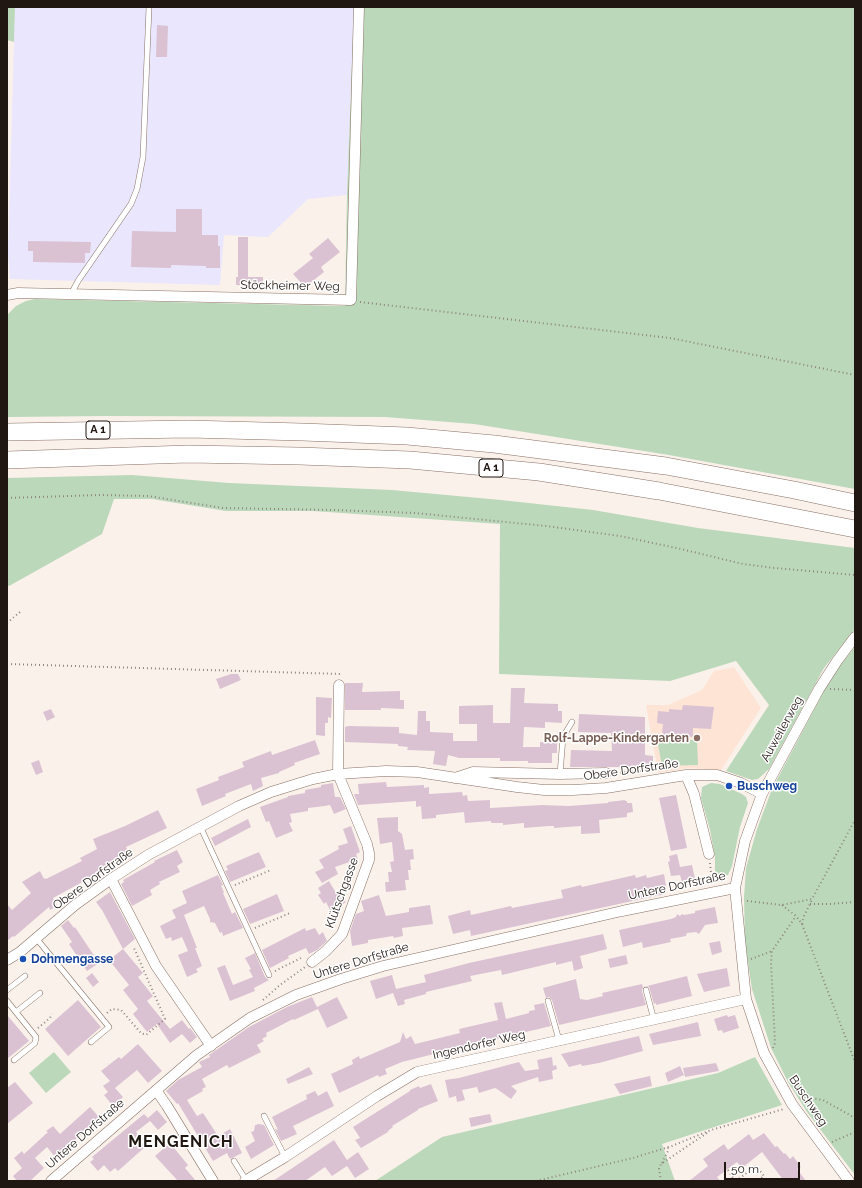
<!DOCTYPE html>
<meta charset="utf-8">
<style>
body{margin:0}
#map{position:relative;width:862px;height:1188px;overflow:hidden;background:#fbf1eb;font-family:Raleway,sans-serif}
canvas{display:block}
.frame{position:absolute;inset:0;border:8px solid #201712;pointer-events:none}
.scale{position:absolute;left:724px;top:1162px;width:76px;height:18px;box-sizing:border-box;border:2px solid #201712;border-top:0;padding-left:5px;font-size:12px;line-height:14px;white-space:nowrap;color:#201712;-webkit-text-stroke:3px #fff;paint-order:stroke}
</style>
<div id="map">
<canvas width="862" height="1188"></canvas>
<div class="frame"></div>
<div class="scale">50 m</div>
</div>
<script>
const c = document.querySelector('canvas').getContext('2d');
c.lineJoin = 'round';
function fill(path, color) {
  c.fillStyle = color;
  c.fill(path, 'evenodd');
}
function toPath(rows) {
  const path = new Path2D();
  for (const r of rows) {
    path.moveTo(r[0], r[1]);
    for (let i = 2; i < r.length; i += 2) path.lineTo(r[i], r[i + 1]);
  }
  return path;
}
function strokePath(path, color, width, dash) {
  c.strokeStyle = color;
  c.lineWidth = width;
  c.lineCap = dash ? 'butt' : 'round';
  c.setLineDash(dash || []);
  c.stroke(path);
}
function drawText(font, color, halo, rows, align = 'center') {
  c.font = font + ' Raleway,sans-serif';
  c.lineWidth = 3;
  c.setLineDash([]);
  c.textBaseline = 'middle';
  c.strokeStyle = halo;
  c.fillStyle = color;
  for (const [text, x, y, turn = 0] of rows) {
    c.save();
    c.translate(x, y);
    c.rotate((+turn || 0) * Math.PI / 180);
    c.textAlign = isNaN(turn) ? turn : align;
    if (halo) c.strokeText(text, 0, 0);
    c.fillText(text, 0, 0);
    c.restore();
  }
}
fill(toPath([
 [734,667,761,708,721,770,688,768,658,773,646,705,668,705,702,690,714,671]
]), '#fee4d5');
fill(toPath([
 [15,7,354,7,347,195,308,199,268,237,224,235,220,285,10,279,8,254]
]), '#e9e6fd');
fill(toPath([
 [7,7,15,7,14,42,7,40],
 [354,7,855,7,855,489,669,455,474,424,385,417,109,416,7,417,7,315,16,306,26,301,35,299,345,306,347,195],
 [132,475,229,483,392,490,501,500,593,510,698,528,855,548,855,629,824,668,769,769,758,779,752,780,726,771,769,705,736,661,670,681,499,674,500,524,313,511,226,511,152,499,114,499,102,534,9,586,7,585,7,478],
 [855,647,855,1175,807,1112,788,1082,771,1048,752,989,745,943,744,897,746,868,757,829,772,789,833,674],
 [657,739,697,740,698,765,662,766],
 [711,783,720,784,742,794,746,797,748,803,740,827,732,866,728,875,722,877,715,874,715,857,710,830,701,798,702,787],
 [54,1052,71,1072,46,1093,29,1073],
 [755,1057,782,1105,662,1144,675,1181,375,1181,442,1137,718,1073]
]), '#bbd8ba');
fill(toPath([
 [157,25,168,26,167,57,156,57],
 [176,209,202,209,202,235,218,235,218,246,220,246,220,268,206,268,206,266,171,265,171,268,131,267,132,231,176,232],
 [238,237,248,237,248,277,263,277,263,286,236,285,236,277,238,277],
 [328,238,340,252,321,267,324,272,305,287,293,274,313,258,309,254],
 [28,241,91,242,90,253,85,253,85,263,33,262,33,251,28,251],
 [231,674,238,674,241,680,220,689,216,679],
 [345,683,363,683,362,692,400,691,400,700,404,700,404,709,381,708,381,710,345,710],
 [511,688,525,688,524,703,558,704,558,711,562,711,562,723,545,722,545,728,524,727,523,747,540,747,540,742,557,742,557,753,552,753,552,763,528,763,528,761,500,761,500,758,459,758,448,755,446,766,433,764,435,751,407,750,408,747,398,746,398,744,345,742,345,727,348,726,399,727,399,733,417,735,418,711,426,711,426,721,430,721,430,732,453,733,453,741,477,741,477,724,459,724,459,706,493,705,493,723,510,723],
 [316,697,332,698,331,718,328,717,328,723,325,723,325,736,316,735],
 [683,705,714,707,711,729,693,728,693,737,662,735,663,724,657,723,658,711,669,712,669,709,682,710],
 [51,709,55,717,47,721,43,712],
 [579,714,645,717,645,755,653,756,653,765,645,765,645,767,570,767,571,750,612,751,611,733,578,732],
 [315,740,320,754,294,763,295,765,279,772,279,773,261,778,263,786,253,791,251,784,225,794,226,796,202,806,196,789,219,780,218,777,244,767,242,762,271,751,272,755],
 [39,760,43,772,36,775,31,763],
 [386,782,387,787,424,785,424,788,429,787,429,794,462,792,463,796,467,795,468,801,490,800,490,808,542,805,569,806,608,803,608,802,625,800,625,801,627,801,627,803,632,803,633,812,627,813,627,817,599,820,600,833,581,834,581,826,554,828,554,826,549,826,524,828,524,823,503,825,503,823,491,823,491,821,465,823,464,812,436,815,436,818,422,819,421,806,416,807,416,801,358,805,354,794,359,794,358,784],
 [333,783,335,797,340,797,346,809,334,814,330,805,325,806,308,808,308,811,290,814,292,822,289,823,293,831,276,838,269,821,266,822,260,807,288,797,288,796,305,793,305,790,321,787,321,785],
 [676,795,687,848,671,851,659,798],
 [158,810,167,828,126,847,130,856,53,898,57,906,50,910,49,907,14,937,13,936,7,941,7,904,12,910,31,893,22,882,40,871,44,879,45,878,46,879,82,861,80,858,97,849,93,839,125,826],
 [398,817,398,831,402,834,405,850,413,849,414,859,410,860,411,870,408,870,409,880,405,880,406,890,386,892,385,882,389,882,388,872,392,872,390,862,394,861,392,842,380,844,377,818],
 [248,819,251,827,215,846,211,838],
 [351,826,360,852,356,854,358,859,335,867,338,874,322,883,315,872,324,868,319,860,339,849,338,846,348,843,343,829],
 [177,850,183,862,177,866,180,872,159,882,160,884,150,890,152,895,132,906,121,884,124,882,123,880,155,862,154,861],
 [259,852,266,867,230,882,225,871,228,870,226,866],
 [677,854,680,867,692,865,695,879,682,882,680,875,671,876,668,862,670,861,669,856],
 [664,874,666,886,664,887,665,894,471,936,470,930,453,934,448,916,470,910,471,915,511,906,512,908,563,898,561,890,581,885,582,887,635,875,636,878,646,875,647,878],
 [218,875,223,885,221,886,224,892,223,893,232,914,235,912,243,928,223,936,222,932,220,933,215,923,210,922,210,919,204,906,184,915,197,948,195,948,202,966,196,969,198,972,187,977,178,955,188,951,182,937,172,941,171,937,166,939,160,926,176,918,172,910,187,903,182,891],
 [329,881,336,893,346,902,331,912,326,902,324,904,318,895,321,893,318,888],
 [110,892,135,939,123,949,143,973,138,977,153,996,147,1001,170,1029,182,1020,189,1029,190,1028,197,1037,190,1043,182,1034,170,1043,157,1024,147,1032,133,1014,138,1009,123,990,129,985,109,960,123,949,102,910,96,902],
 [277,894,284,911,250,924,243,909],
 [379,895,386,916,409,912,409,908,430,905,433,924,402,928,403,936,394,938,393,936,368,940,368,943,352,946,350,931,356,914,364,911,361,901],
 [715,907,718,923,705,925,699,934,696,932,687,933,686,936,670,939,671,942,643,948,642,942,623,947,619,930,671,919,676,917,677,914,680,916,682,914,684,915,695,913,695,911],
 [68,920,74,928,75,927,99,963,87,971,69,944,72,942,61,926],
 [305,928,306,931,315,928,319,935,323,932,327,941,317,950,309,954,306,948,288,956,289,958,270,968,262,950],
 [603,934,607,949,580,956,583,968,574,971,572,961,556,965,556,962,502,975,501,970,470,976,472,981,426,992,426,994,404,1000,405,1004,398,1006,393,993,376,999,370,981,392,975,396,989,426,982,424,975,469,963],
 [720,941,722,952,712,955,709,943],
 [255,953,265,977,269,980,254,988,255,991,230,1001,217,968,225,965,233,985,253,977,249,970,251,969,245,958],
 [626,955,628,964,610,968,608,959],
 [727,968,730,986,704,992,697,974],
 [92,973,99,982,93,987,86,978],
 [687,976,692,996,656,1005,656,1003,654,1004,649,987,645,986,643,987,642,991,646,1005,559,1025,552,1000,549,997,546,998,543,988,576,979,580,999,587,1000,603,996,602,993,642,984,643,987],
 [312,997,317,1007,337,997,348,1018,327,1028,318,1009,294,1020,293,1019,266,1033,267,1036,262,1039,264,1041,257,1045,261,1052,229,1068,227,1065,202,1079,206,1087,202,1089,203,1091,187,1100,197,1116,203,1113,218,1136,230,1129,242,1153,230,1159,227,1153,213,1161,178,1103,177,1104,166,1091,178,1080,202,1067,199,1062,210,1057,209,1055,249,1027,287,1007],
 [78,1000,101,1027,68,1056,45,1029],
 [502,1002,506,1019,529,1013,529,1011,535,1010,534,1005,544,1003,551,1026,451,1050,452,1052,438,1056,438,1053,402,1062,385,1069,387,1074,379,1077,378,1075,339,1093,331,1074,353,1064,352,1060,359,1056,360,1059,400,1042,403,1032,406,1039,411,1036,415,1044,460,1033,459,1029,498,1020,494,1003],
 [7,1015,29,1041,7,1059],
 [727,1015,728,1017,735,1015,739,1028,723,1033,722,1030,718,1031,714,1019],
 [698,1022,701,1036,653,1045,649,1034],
 [639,1036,643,1051,599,1063,582,1066,581,1064,569,1067,561,1054],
 [138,1044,162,1071,148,1083,137,1070,115,1088,123,1097,113,1106,104,1095,108,1092,103,1086,110,1081,101,1071,119,1057,121,1059],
 [552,1057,553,1066,556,1065,557,1069,552,1071,553,1079,539,1082,538,1077,511,1086,517,1091,511,1099,497,1089,495,1088,479,1093,477,1087,462,1090,465,1100,457,1102,456,1096,449,1098,445,1080,459,1078,519,1062,525,1071,539,1069,537,1060],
 [716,1063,719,1071,685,1077,683,1068],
 [680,1066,684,1075,668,1082,665,1073],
 [309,1067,313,1074,288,1084,286,1079],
 [650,1076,652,1086,620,1094,614,1084],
 [15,1082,33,1103,7,1124,7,1088],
 [431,1084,438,1101,418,1109,418,1110,392,1126,393,1127,388,1131,388,1132,361,1148,355,1140,360,1138,353,1127,410,1091,410,1090,419,1086,420,1088],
 [315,1091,318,1096,327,1091,334,1106,293,1126,297,1134,281,1141,275,1129,278,1130,272,1117,307,1099,306,1095],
 [90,1107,100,1118,55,1157,47,1147,35,1158,44,1168,30,1181,17,1181,13,1176,22,1168,14,1158,22,1151,24,1154,48,1132,46,1131,53,1126,60,1134],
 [157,1110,167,1122,158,1130,150,1121,136,1132,143,1140,141,1142,145,1147,118,1171,115,1168,110,1172,104,1165,98,1171,90,1162,94,1159,92,1157,144,1114,148,1118],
 [490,1114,492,1122,471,1127,469,1118],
 [259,1124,264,1125,274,1145,251,1159,245,1147,255,1141,251,1132,254,1131,255,1125],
 [764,1133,775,1147,777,1146,784,1154,785,1153,790,1159,793,1156,801,1167,797,1169,806,1181,784,1181,762,1152,742,1168,737,1162,717,1177,720,1181,689,1181,708,1166,703,1159,724,1144,728,1150,749,1134,753,1140],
 [334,1140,347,1160,358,1152,369,1169,355,1178,347,1166,332,1176,325,1167,305,1181,273,1181],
 [170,1143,188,1165,185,1168,196,1181,178,1181,155,1156]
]), '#dac2d2');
const service = toPath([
 [71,294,78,281,131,204,137,189,143,157,149,7],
 [560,774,563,737,572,722],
 [200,826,269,975],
 [36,938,109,1027,91,1042],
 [7,990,25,976],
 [646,990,654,1020],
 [7,1001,36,1037,35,1043,14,1060],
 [548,1001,559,1040],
 [16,1012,40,993],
 [264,1116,285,1157],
 [234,1161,246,1180]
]);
const minor = toPath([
 [7,295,18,293,351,300,359,7],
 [686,775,694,794,709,854],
 [455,778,473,772,560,774,606,773],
 [111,879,156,966,211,1046],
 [7,960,20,952,75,905,111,879,148,855,239,806,271,792,313,779,338,774,386,771,417,772,517,787,544,790,573,790,606,788,686,775,717,775,741,783,762,794],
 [312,962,326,951,342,934,369,860,369,853,367,844,338,774,339,685],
 [156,1090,167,1106,213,1181],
 [51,1181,197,1055,250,1018,296,995,341,979,383,966,622,911,735,888],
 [245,1181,285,1157,377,1096,417,1072,746,999],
 [849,1181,792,1104,764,1053,746,999,735,888,745,841,762,794,819,689,837,661,855,637]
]);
const motorway = toPath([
 [7,432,189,429,302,432,407,436,494,444,666,466,794,490,855,503],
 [7,460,188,454,299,456,410,460,539,472,659,491,855,529]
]);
strokePath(service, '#877064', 6);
strokePath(minor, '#877064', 11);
strokePath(motorway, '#877064', 18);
strokePath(toPath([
 [7,43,7,45],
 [360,302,670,338,855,375],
 [7,498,99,495,148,496,223,508,334,510,415,513,546,526,620,536,681,549,743,564,775,568,855,575],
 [7,623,20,612],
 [7,664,341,674,340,675],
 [830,689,855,690],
 [616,773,641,771],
 [710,863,712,883],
 [235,885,271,870],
 [747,901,782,905,812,899,855,820],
 [810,904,830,904,855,902],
 [782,905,796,916,802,924,855,1062],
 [802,924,804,916,812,900],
 [255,928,290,913],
 [751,959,772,951],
 [275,971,303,957],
 [263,1000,280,985,305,967],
 [107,1013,112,1009,121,1010,141,1033,146,1035,165,1019,134,948],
 [38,1028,50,1018,52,1014],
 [773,1048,775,1043,771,963,772,951,796,916],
 [800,1099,804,1097,823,1100,855,1118],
 [832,1142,855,1132],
 [662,1163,668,1151,668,1147],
 [728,1170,735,1181],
 [536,1181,633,1158,672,1146,711,1130,784,1109],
 [661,1181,659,1169,661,1164,707,1133],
 [736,1181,756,1166,764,1176,757,1181]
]), '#8e857f', 2, [1, 3]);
strokePath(service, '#fff', 5);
strokePath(minor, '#fff', 10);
strokePath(motorway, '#fff', 17);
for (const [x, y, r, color] of [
 [697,738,4,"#8d6e63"],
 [729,786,4,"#1a4fb4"],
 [23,959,4,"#1a4fb4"]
]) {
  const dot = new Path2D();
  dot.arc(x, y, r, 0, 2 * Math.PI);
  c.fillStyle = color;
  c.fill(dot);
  strokePath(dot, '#fff', 1.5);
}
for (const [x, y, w] of [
 [98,430,24],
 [491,468,24]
]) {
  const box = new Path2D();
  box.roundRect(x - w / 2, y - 9, w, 18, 3);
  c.fillStyle = '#fff';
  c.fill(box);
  strokePath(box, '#201712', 1);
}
drawText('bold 11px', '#201712', null, [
 ["A 1",98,430],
 ["A 1",491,468]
]);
drawText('12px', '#201712', '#fff', [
 ["Stöckheimer Weg",290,286,1],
 ["Auweilerweg",782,729,-61],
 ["Obere Dorfstraße",631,770,-8],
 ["Obere Dorfstraße",93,879,-36],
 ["Untere Dorfstraße",677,886,-12],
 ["Klütschgasse",342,893,-70],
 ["Untere Dorfstraße",361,961,-17],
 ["Ingendorfer Weg",479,1045,-13],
 ["Buschweg",808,1101,56],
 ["Untere Dorfstraße",85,1134,-41]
]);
drawText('bold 12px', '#785e54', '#fff', [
 ["Rolf-Lappe-Kindergarten",689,738]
], 'right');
drawText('bold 12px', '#164399', '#fff', [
 ["Buschweg",737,786],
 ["Dohmengasse",31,959]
], 'left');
c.letterSpacing = '1px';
drawText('bold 16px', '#201712', '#fff', [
 ["MENGENICH",181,1142]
]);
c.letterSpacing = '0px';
</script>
